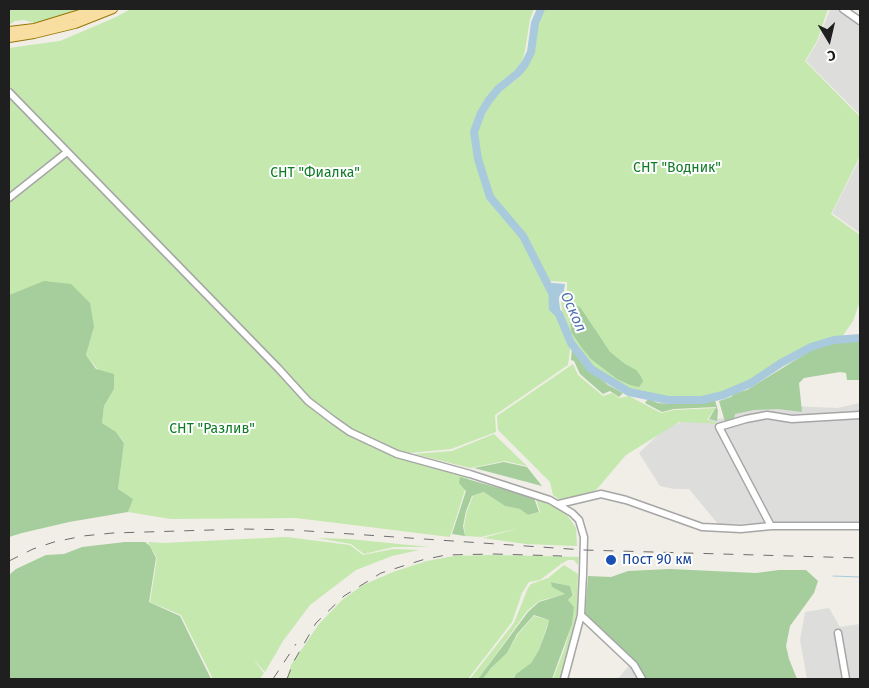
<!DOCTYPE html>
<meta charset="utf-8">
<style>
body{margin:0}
#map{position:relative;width:869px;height:688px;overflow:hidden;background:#f0eee6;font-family:"Fira Sans",sans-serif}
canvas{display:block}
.frame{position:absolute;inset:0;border:10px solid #1f1f1f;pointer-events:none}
.north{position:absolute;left:804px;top:15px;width:50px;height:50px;-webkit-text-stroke:4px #fff;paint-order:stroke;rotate:171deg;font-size:14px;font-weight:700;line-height:20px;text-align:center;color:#1f1f1f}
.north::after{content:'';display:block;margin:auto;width:18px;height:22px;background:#1f1f1f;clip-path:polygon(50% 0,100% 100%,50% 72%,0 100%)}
</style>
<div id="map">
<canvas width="869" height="688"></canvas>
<div class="frame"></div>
<div class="north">С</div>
</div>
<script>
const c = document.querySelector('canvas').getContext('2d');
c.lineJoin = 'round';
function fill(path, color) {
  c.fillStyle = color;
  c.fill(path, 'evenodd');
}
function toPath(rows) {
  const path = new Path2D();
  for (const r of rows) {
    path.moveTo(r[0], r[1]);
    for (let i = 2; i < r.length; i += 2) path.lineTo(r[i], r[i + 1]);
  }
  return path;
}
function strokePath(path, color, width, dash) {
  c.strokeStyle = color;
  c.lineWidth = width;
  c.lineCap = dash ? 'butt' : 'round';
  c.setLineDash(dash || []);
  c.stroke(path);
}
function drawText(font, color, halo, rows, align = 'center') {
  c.font = font + ' "Fira Sans",sans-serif';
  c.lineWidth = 4;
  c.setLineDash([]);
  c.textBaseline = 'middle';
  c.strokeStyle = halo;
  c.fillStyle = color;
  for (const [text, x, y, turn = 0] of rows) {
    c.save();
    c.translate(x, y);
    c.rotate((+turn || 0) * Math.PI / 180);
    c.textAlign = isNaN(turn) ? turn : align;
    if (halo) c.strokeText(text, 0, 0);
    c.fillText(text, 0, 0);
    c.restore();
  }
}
fill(toPath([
 [830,9,841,9,860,19,860,115,806,61,818,41],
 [860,158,860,233,832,213],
 [860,403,860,522,718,524,689,489,674,489,660,486,639,453,664,429,684,421,730,418,746,404,837,408],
 [829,608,840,627,860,624,860,679,807,679,800,640,805,612],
 [634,660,645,679,618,679,621,675]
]), '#dddddc');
fill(toPath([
 [9,9,85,9,69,15,35,23,24,20,15,21,9,25],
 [131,9,534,9,530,19,525,51,518,73,498,89,489,100,476,125,474,132,475,140,478,159,490,197,523,236,549,286,571,343,568,365,495,415,496,432,451,449,399,454,470,474,450,537,296,518,171,519,128,512,132,499,118,489,124,442,116,432,102,423,104,406,114,389,86,355,94,327,44,282,9,295,9,96,87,172,9,88,9,48,60,41,114,18],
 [544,9,828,9,817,41,805,61,860,117,860,156,831,214,860,235,860,301,853,321,842,337,810,345,781,361,751,381,714,396,702,398,669,399,631,392,592,367,570,338,564,322,561,302,567,292,567,282,549,281,525,235,497,203,493,197,481,159,477,139,479,126,492,101,500,92,521,76,533,54,540,16],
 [573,364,578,375,603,396,612,393,619,398,629,396,661,413,674,410,715,408,707,420,722,424,679,422,626,455,596,490,569,499,560,500,553,495,550,482,498,430,497,416],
 [494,434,527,466,505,461,470,468,414,454,452,451],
 [485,492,505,506,521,509,528,515,525,520,528,515,540,512,536,499,555,507,567,515,576,528,577,546,526,544,483,538,519,528,481,537,465,536,464,526,467,511,473,496],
 [286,537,350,545,363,555,393,549,419,550,392,556,356,570,310,605,283,641,265,672,252,658,264,673,260,679,213,679,181,615,150,602,157,558,148,542,163,543],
 [317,538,349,539,429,547,393,547,364,554,351,544],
 [493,555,579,557,578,565,574,560,568,560,561,564,540,580,529,582,522,593,512,622,468,679,287,679,291,665,319,624,342,600,363,585,393,572,427,561,454,556],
 [564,565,578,574,577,611,561,679,553,679,564,650,572,623,574,607,568,600,574,595,570,586,552,582,552,587,565,594,539,601,527,611,478,679,470,679,514,623,528,588,531,584,548,578],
 [534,616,549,620,539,650,531,663,516,674,512,679,483,679,491,668,507,653,518,634]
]), '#c4e8ae');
fill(toPath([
 [44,281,71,284,90,303,94,327,86,355,96,369,114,374,114,389,104,406,102,423,116,432,124,443,118,489,133,499,128,512,69,522,22,533,9,537,9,295],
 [577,306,580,307,610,352,625,364,636,370,640,375,643,381,639,387,630,385,617,379,591,359,582,348,571,332,570,309],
 [842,342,860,342,860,380,847,380,846,373,840,372,804,378,799,383,802,412,778,409,754,410,735,414,734,420,725,422,719,401,731,397,735,393,747,390,810,351,833,343],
 [572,348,595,374,608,385,623,393,619,397,610,391,603,394,580,374,574,361,571,360],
 [648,399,658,403,672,404,715,400,718,411,717,421,709,419,716,407,674,409,662,412,645,403],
 [504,462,527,467,542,486,474,468],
 [460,477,534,498,539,512,528,515,520,509,505,506,484,492,472,496,466,511,463,526,465,536,452,534,466,491,459,483],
 [125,542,145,542,150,546,156,558,149,602,180,616,211,679,9,679,9,575,16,569,46,555,64,554,82,547],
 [670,569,756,573,779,570,806,570,818,581,814,593,790,626,786,646,789,659,797,679,645,679,634,660,585,614,588,576,611,577,628,571],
 [551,582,570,586,573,595,568,600,574,607,572,624,552,679,513,679,516,674,531,663,539,650,547,628,549,620,534,615,517,634,507,653,491,668,483,679,478,679,528,612,539,602,565,594,552,587]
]), '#a5ce9c');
fill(toPath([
 [553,283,565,284,564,291,559,297,559,301,562,322,549,310,548,284]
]), '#a8cadc');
strokePath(toPath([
 [833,576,860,577]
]), '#a8cadc', 1);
strokePath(toPath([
 [541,9,535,23,531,52,525,64,518,73,498,89,489,100,481,113,474,132,478,159,490,197,523,236,551,291],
 [559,314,571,343,591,369,629,392,668,400,702,400,723,395,751,383,781,363,811,347,834,340,860,338]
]), '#a8cadc', 8);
const minor = toPath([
 [843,9,860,21],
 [9,92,278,368,308,401,333,420,350,432,397,454,470,474,550,500,572,513,579,520,584,537,583,574,581,615,564,679],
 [9,198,67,152],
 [559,504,601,494,626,500,702,527,741,529,771,526,860,526],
 [771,526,719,427,746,419,767,415,792,419,860,415],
 [581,615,634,665,642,679],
 [838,633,846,679]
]);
const major = toPath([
 [9,31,34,28,96,9],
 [9,38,34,34,75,24,113,9]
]);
strokePath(minor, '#a6a6a6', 9);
strokePath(major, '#967705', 10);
strokePath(minor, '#fff', 6);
strokePath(major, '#f9dea2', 8);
strokePath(toPath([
 [9,561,33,549,54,542,83,536,113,533,244,529,293,530,584,550,860,558],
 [273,679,296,644],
 [287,679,294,661,316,623,344,596,381,573,422,560,446,555,494,554,562,556]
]), '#6d6d6d', 1, [10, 10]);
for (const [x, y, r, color] of [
 [611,560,6,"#1a4fb4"]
]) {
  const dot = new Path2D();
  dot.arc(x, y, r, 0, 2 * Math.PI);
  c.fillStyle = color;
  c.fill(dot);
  strokePath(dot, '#fff', 2);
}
drawText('14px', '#0f7b25', '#fff', [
 ["СНТ \"Водник\"",677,168],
 ["СНТ \"Фиалка\"",315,173],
 ["СНТ \"Разлив\"",212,429]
]);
drawText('14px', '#164399', '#fff', [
 ["Пост 90 км",622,560]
], 'left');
drawText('italic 15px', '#4e72ac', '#fff', [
 ["Оскол",573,312,66]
]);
</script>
